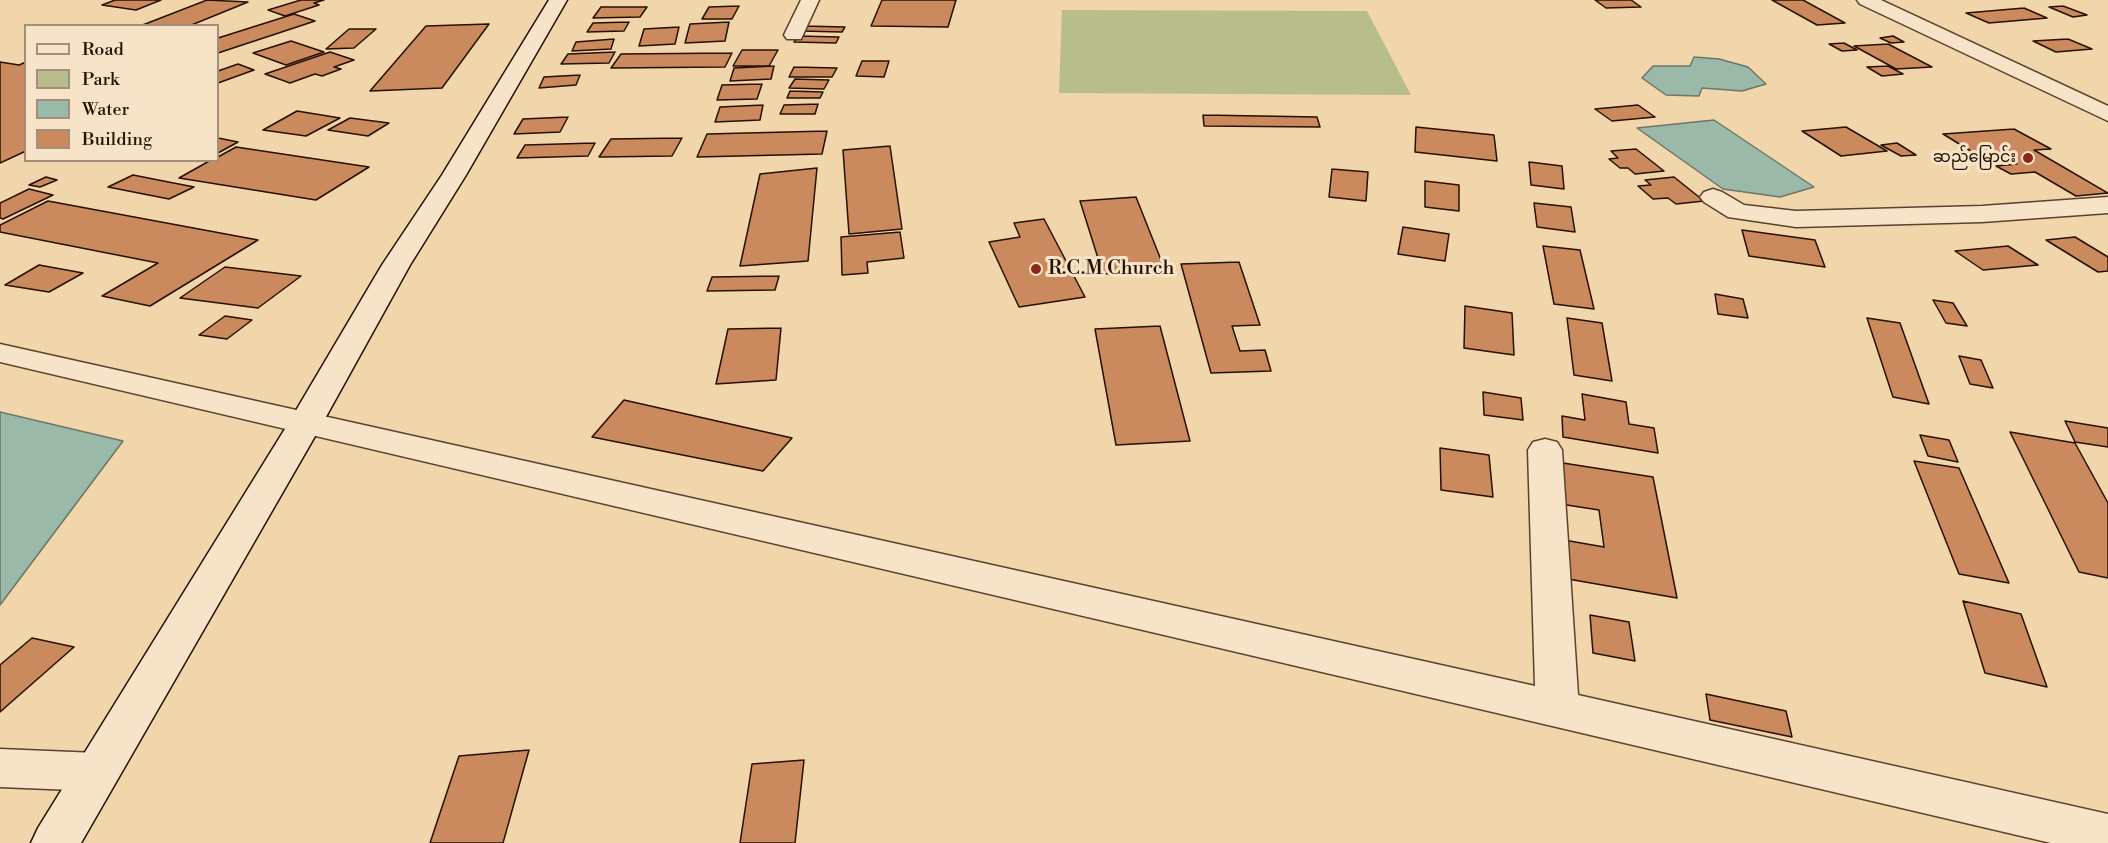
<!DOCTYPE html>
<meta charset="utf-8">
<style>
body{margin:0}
#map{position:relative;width:2108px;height:843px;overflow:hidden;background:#f2d6ab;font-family:"Libre Bodoni",serif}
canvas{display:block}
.legend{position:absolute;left:24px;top:24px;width:195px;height:138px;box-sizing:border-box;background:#f7e4c8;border:2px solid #a38f79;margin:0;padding:8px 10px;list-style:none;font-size:18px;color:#261002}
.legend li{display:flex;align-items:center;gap:12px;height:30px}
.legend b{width:30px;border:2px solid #a38f79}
</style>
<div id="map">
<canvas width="2108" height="843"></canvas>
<ul class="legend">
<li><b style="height:8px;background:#f7e4c8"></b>Road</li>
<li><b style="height:16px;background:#b7be8b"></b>Park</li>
<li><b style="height:16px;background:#9bb9a8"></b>Water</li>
<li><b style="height:16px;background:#cb895e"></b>Building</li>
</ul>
</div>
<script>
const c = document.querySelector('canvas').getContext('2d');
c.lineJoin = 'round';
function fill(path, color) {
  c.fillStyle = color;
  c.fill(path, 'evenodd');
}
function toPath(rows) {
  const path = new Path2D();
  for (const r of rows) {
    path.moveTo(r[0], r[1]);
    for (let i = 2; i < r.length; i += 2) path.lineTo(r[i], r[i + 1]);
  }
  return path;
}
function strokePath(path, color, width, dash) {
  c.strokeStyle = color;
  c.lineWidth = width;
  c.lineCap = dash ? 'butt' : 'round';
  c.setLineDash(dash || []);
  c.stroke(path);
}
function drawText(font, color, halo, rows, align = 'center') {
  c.font = font + ' "Libre Bodoni","Noto Sans Myanmar",serif';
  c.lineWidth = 6;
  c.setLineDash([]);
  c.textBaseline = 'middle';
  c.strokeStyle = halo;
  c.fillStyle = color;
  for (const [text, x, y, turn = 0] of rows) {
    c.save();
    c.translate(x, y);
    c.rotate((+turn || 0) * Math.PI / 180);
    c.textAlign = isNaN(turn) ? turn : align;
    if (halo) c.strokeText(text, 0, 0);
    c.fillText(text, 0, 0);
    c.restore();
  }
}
fill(toPath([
 [1062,10,1367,11,1411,95,1059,93]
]), '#b7be8b');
const water = toPath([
 [1694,57,1719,59,1748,67,1766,84,1742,91,1702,88,1699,96,1666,95,1642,78,1653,66,1690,66,1694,57],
 [1714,120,1814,187,1780,197,1723,189,1637,128,1714,120],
 [0,412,123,441,0,605,0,412]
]);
fill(water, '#9bb9a8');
strokePath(water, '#6c7566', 1.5);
const building = toPath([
 [115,0,161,0,136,10,102,5,115,0],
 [207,0,248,2,189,26,140,26,207,0],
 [301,0,324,0,314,3,319,5,285,16,268,10,301,0],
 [882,0,956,0,948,27,871,26,882,0],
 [1595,0,1631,0,1641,7,1606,8,1595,0],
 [1772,0,1803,0,1845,23,1817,25,1772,0],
 [739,6,732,19,702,19,709,7,739,6],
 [2063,6,2087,15,2073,17,2049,7,2063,6],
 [601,7,647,7,640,17,593,18,601,7],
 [2024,8,2047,18,1989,23,1966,13,2024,8],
 [294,14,315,21,218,53,218,38,294,14],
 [629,22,624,31,587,32,593,23,629,22],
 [729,22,725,41,685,43,690,24,729,22],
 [489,24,442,88,370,91,426,26,489,24],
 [804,26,845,27,842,32,801,31,804,26],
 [679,27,675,44,639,46,644,29,679,27],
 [349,29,376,29,354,48,326,49,349,29],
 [798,36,839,37,836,43,794,42,798,36],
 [1893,36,1904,42,1891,43,1880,38,1893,36],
 [614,39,611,49,572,51,576,42,614,39],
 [2068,39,2092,49,2056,52,2033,41,2068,39],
 [291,41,324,52,286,65,253,53,291,41],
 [1844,43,1857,50,1842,51,1829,44,1844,43],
 [1888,44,1932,67,1896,69,1854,46,1888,44],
 [742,50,778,50,769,66,733,66,742,50],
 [330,52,354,60,334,67,341,69,322,76,315,74,290,83,265,74,330,52],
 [615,52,609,63,561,64,568,54,615,52],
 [732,53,725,67,611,68,621,54,732,53],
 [862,61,889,61,884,77,856,76,862,61],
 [0,62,19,65,26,62,26,151,0,163,0,62],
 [238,64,254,70,218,83,218,71,238,64],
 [774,66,771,79,730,81,734,68,774,66],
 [1888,66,1903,74,1882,76,1867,67,1888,66],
 [794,67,837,68,832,77,789,77,794,67],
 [580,75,576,85,539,88,544,77,580,75],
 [795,79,829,80,824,89,789,88,795,79],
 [762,84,757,99,717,100,722,85,762,84],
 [790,91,823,92,820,98,787,98,790,91],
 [818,104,815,114,780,114,784,105,818,104],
 [763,105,760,120,715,122,720,107,763,105],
 [1638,105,1655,117,1612,121,1595,109,1638,105],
 [297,111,340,118,306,136,263,130,297,111],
 [1203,115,1317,117,1320,127,1204,126,1203,115],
 [568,117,560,132,514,134,523,119,568,117],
 [350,118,389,123,368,136,328,130,350,118],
 [1416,127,1494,135,1497,161,1415,152,1416,127],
 [1846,127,1887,151,1841,156,1802,131,1846,127],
 [2014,129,2051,149,2034,150,2108,193,2076,196,2035,172,2011,174,1996,166,2017,164,1995,151,1974,153,1943,134,2014,129],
 [827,131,822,154,697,157,707,134,827,131],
 [218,138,238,142,218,153,218,138],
 [682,138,672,156,599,157,611,139,682,138],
 [595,143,588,156,517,158,525,145,595,143],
 [1897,143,1916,155,1901,156,1881,145,1897,143],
 [890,146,902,229,849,234,843,150,890,146],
 [236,147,369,167,316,200,179,178,211,160,218,160,218,157,236,147],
 [1636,149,1664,171,1635,174,1628,168,1620,168,1609,159,1618,158,1611,151,1636,149],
 [1529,162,1562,166,1564,189,1531,185,1529,162],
 [817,168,808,261,740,266,760,174,817,168],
 [1332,169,1368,172,1366,201,1329,197,1332,169],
 [133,175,194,187,169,199,108,187,133,175],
 [46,177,57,180,40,187,29,185,46,177],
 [1674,177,1704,201,1676,204,1668,198,1653,199,1638,186,1651,185,1645,180,1674,177],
 [1425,181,1459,185,1459,211,1425,207,1425,181],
 [29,189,53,195,3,219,0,218,0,203,29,189],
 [1136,197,1165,270,1103,274,1080,201,1136,197],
 [48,201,258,240,150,306,102,296,158,263,0,232,0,225,48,201],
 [1534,203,1571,207,1575,232,1537,227,1534,203],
 [1044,219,1085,297,1019,307,989,242,1020,237,1014,223,1044,219],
 [1403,227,1449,234,1445,261,1398,254,1403,227],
 [1742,230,1815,240,1825,267,1749,256,1742,230],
 [900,232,904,258,867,262,868,273,842,275,841,237,900,232],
 [2075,237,2108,257,2108,271,2098,272,2046,240,2075,237],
 [1543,246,1580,250,1594,309,1554,304,1543,246],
 [2008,246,2038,265,1983,270,1955,251,2008,246],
 [1239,262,1260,325,1232,326,1240,351,1265,350,1271,371,1211,373,1181,264,1239,262],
 [39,265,83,273,49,292,5,285,39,265],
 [225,267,301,276,258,308,180,298,225,267],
 [779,276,775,290,707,291,712,277,779,276],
 [1715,294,1743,299,1748,318,1718,314,1715,294],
 [1933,300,1953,303,1967,326,1946,323,1933,300],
 [1465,306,1512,313,1514,355,1464,348,1465,306],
 [225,316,252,320,227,339,199,335,225,316],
 [1567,318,1602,323,1612,381,1574,375,1567,318],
 [1867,318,1900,323,1929,404,1893,397,1867,318],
 [1160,326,1190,441,1116,445,1095,329,1160,326],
 [781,328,776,380,716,384,728,329,781,328],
 [1959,356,1981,360,1993,388,1970,384,1959,356],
 [1483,392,1521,398,1523,420,1484,415,1483,392],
 [1582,394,1626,402,1629,424,1654,428,1658,453,1563,437,1562,416,1585,420,1582,394],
 [624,400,792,438,763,471,592,437,624,400],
 [2065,421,2108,428,2108,447,2075,442,2065,421],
 [2010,432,2075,443,2108,503,2108,578,2079,572,2010,432],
 [1920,435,1949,440,1958,462,1928,456,1920,435],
 [1440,448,1489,455,1493,497,1441,490,1440,448],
 [1550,461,1653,477,1677,598,1568,579,1564,540,1604,547,1599,510,1554,503,1550,461],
 [1914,461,1959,468,2009,583,1959,574,1914,461],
 [1963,601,2021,614,2047,687,1985,673,1963,601],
 [1590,615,1629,622,1635,661,1593,653,1590,615],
 [32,638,74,647,0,712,0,665,32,638],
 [1706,694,1786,711,1792,737,1710,720,1706,694],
 [529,750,503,843,430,843,459,756,529,750],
 [804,760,795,843,740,843,752,764,804,760]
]);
fill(building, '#cb895e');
strokePath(building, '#261002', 1.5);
const street = toPath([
 [801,0,819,0,801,39,787,39,784,35,801,0],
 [1857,0,1881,0,2108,106,2108,121,1860,4,1857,0],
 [1713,189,1722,192,1744,205,1796,211,1982,206,2108,197,2108,213,1982,222,1796,227,1728,217,1704,202,1700,197,1704,192,1713,189],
 [0,344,1535,686,1528,450,1533,442,1545,439,1557,442,1562,450,1578,695,2108,814,2108,843,2051,843,0,362,0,344],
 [0,749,97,753,113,758,120,772,113,786,97,791,0,787,0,749]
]);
const secondary = toPath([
 [549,0,567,0,466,175,410,265,322,424,81,843,31,843,38,828,288,424,382,265,442,175,549,0]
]);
strokePath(street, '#59422c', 3);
strokePath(secondary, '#261002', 3);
fill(street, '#f7e4c8');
fill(secondary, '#f7e4c8');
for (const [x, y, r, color] of [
 [2028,158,6,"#8f2418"],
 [1036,269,6,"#8f2418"]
]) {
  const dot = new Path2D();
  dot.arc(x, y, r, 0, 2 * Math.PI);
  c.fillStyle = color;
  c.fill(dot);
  strokePath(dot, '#f7e4c8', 2);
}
drawText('16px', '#261002', '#f7e4c8', [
 ["ဆည်မြောင်း",2016,158]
], 'right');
drawText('20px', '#261002', '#f7e4c8', [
 ["R.C.M Church",1048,269]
], 'left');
</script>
